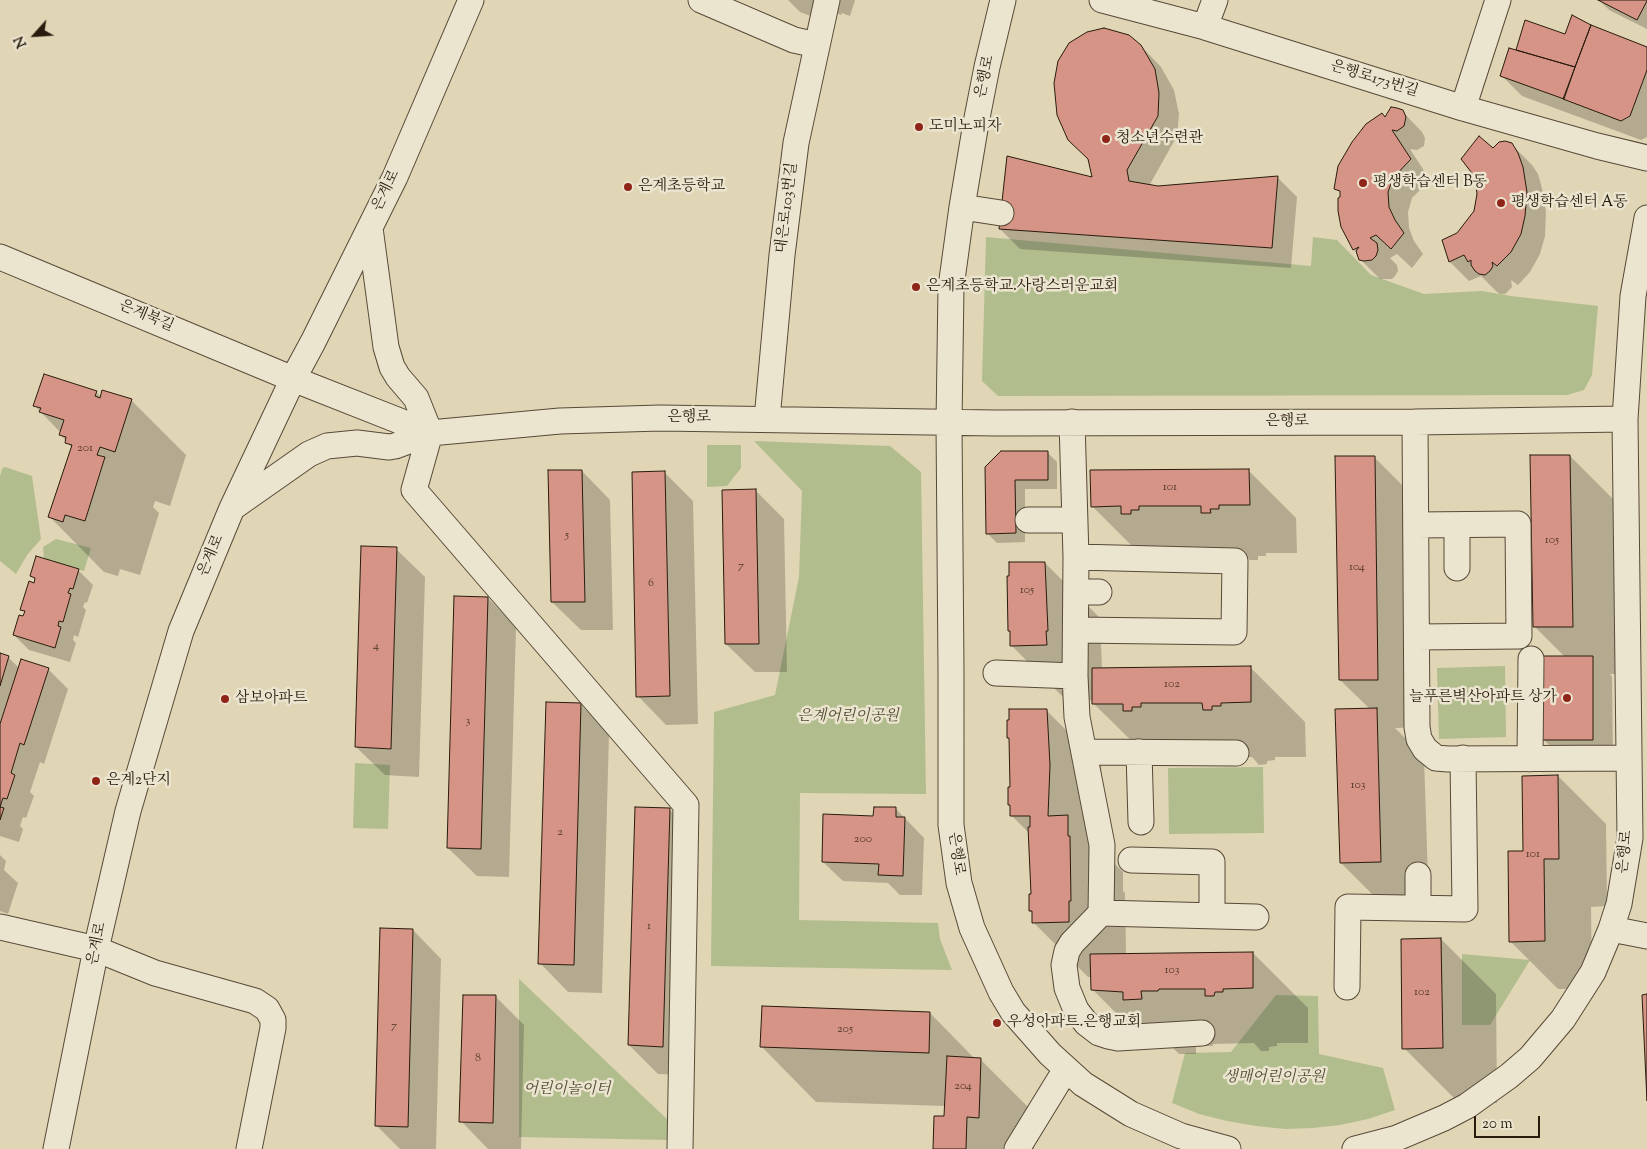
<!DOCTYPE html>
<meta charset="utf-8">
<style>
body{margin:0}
#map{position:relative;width:1647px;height:1149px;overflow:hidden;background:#e0d5b5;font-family:"Sorts Mill Goudy",serif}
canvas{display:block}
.north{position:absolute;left:10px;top:10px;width:50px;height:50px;-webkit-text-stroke:4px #ebe4cf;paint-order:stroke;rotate:244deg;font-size:14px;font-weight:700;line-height:20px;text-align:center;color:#291b0d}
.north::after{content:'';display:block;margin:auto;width:18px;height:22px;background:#291b0d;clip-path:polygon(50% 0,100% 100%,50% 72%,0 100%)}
.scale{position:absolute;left:1474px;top:1116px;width:66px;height:22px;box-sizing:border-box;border:2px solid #291b0d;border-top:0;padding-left:6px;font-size:15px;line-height:18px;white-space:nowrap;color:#291b0d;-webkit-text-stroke:4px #ebe4cf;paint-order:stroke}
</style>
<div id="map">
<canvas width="1647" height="1149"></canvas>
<div class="north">N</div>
<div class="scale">20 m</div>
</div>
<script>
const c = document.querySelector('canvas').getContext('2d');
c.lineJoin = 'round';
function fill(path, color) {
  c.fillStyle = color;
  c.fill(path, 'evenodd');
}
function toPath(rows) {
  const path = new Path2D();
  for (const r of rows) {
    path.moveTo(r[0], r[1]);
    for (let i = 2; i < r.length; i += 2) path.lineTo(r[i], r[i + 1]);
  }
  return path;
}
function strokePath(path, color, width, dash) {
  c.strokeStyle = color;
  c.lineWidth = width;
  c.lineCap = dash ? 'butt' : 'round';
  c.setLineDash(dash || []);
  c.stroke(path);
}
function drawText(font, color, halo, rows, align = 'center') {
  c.font = font + ' "Sorts Mill Goudy","Noto Serif KR",serif';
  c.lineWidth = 5;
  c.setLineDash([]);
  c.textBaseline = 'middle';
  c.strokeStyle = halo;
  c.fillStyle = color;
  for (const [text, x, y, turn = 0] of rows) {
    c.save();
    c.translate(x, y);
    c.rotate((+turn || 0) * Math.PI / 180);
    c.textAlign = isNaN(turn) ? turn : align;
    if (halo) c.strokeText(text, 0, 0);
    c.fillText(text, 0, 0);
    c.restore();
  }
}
fill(toPath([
 [986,237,1311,266,1313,237,1337,240,1371,275,1424,294,1482,291,1511,296,1598,306,1592,375,1584,390,1567,395,998,396,982,381],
 [754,441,890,446,921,472,926,794,800,793,799,920,938,923,940,939,952,970,711,966,714,712,775,695,799,577,802,491],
 [707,445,741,445,741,468,727,486,707,487],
 [5,467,32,476,41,539,27,555,16,574,0,561,0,476,2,469],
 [56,539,91,548,84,571,44,559,43,547],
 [1505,666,1506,737,1439,739,1437,668],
 [355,763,390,765,388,829,353,828],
 [1263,767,1264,833,1169,834,1168,768],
 [1462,954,1530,960,1490,1025,1462,1025],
 [519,979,669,1121,669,1140,519,1137],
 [1276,995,1318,996,1319,1054,1383,1068,1395,1110,1368,1119,1340,1125,1313,1128,1285,1129,1256,1126,1227,1121,1199,1114,1172,1103,1185,1053,1231,1052]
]), '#b2bd8e');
fill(toPath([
 [788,0,855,0,850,16,842,13,841,15,817,4,813,17,800,12],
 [1599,0,1647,0,1647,29,1609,10],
 [1525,22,1566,35,1590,27,1647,48,1647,137,1641,140,1522,96,1502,76,1517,51],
 [1141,46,1161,67,1174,90,1179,114,1177,136,1149,186,1158,187,1277,177,1297,197,1291,268,1020,249,1000,229,1093,179],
 [1402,111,1422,132,1425,138,1424,146,1417,150,1410,149,1430,180,1412,198,1408,212,1409,228,1414,241,1423,254,1412,268,1397,254,1390,258,1397,265,1398,271,1395,276,1392,279,1380,279,1360,259,1359,254,1354,249,1342,194,1336,188,1386,118],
 [1512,145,1532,165,1538,174,1542,188,1546,212,1545,236,1540,254,1530,272,1518,285,1511,280,1512,287,1505,294,1500,294,1496,291,1481,276,1469,281,1450,262,1443,241,1457,234,1475,212,1493,150],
 [96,392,101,397,131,400,186,455,170,506,155,501,153,507,159,513,140,575,120,569,118,576,104,572,50,517,72,448,61,435,61,433,35,406],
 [1001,452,1047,452,1057,462,1057,489,1025,489,1025,542,997,543,987,533],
 [1570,456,1618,504,1621,674,1610,674,1612,677,1613,759,1563,759,1543,739,1565,657,1535,627],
 [1374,457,1422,505,1426,727,1395,728,1424,757,1429,910,1389,911,1341,863,1370,709,1340,680],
 [1248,470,1296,518,1297,553,1266,553,1266,556,1258,556,1258,560,1250,560,1243,553,1140,554,1092,506],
 [582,471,610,500,613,630,581,630,552,602],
 [665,473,693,501,698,724,666,725,638,696],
 [756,491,784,519,787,672,755,672,726,644],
 [396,549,425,577,419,777,385,775,356,747],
 [1045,563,1100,618,1102,669,1250,667,1305,722,1306,757,1275,757,1275,760,1267,761,1267,764,1259,765,1252,757,1195,758,1187,761,1187,766,1183,766,1179,765,1172,758,1149,758,1094,704,1094,700,1066,700,1011,645,1011,633,1009,631],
 [78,570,93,585,87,603,85,602,83,607,86,610,78,637,74,635,73,640,76,643,70,662,29,650,14,635,24,617,25,613,22,609,35,584,36,580,32,576],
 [488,598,516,627,509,877,477,876,448,848],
 [0,655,9,658,19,668,48,669,68,689,44,764,40,762,30,792,34,796,26,818,23,817,20,826,23,829,19,842,0,836],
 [581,705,609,733,602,993,568,992,540,963],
 [1046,710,1101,765,1104,821,1103,852,1123,872,1123,891,1125,893,1126,954,1253,953,1308,1008,1308,1043,1277,1043,1277,1046,1269,1047,1269,1051,1261,1051,1254,1043,1213,1044,1213,1046,1196,1046,1196,1054,1179,1054,1170,1045,1147,1044,1092,989,1092,977,1088,977,1033,922,1033,913,1030,911,1032,895,1030,834,1012,816,1011,788],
 [1558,776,1606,824,1607,906,1591,907,1592,989,1558,989,1510,941,1525,852],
 [669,809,698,838,691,1075,658,1074,629,1045],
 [896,809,924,838,922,895,900,895,888,883,843,881,823,862,874,817],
 [0,855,6,861,4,870,18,883,8,914,0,911],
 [413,930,441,959,436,1149,400,1149,376,1125],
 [1441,939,1496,994,1497,1103,1459,1103,1404,1048],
 [496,997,524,1025,521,1149,488,1149,461,1121],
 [930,1013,975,1059,980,1059,1035,1114,1034,1149,934,1149,946,1117,946,1106,816,1102,762,1047]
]), '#0003');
const building = toPath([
 [1598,0,1647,0,1647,1,1637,20,1598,0],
 [1572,15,1591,25,1575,67,1516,50,1525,20,1565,34,1572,15],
 [1591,25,1647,47,1647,70,1630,116,1621,121,1563,99,1591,25],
 [1104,28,1129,35,1141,45,1155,69,1159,93,1158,116,1127,170,1129,181,1158,186,1278,176,1272,248,999,229,1007,156,1092,177,1088,159,1068,140,1057,115,1054,83,1058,61,1069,43,1087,32,1104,28],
 [1509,48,1575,67,1564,99,1500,76,1509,48],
 [1391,107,1397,108,1403,110,1406,117,1404,126,1397,131,1392,130,1411,159,1393,178,1388,192,1389,207,1395,220,1404,233,1391,249,1376,235,1370,238,1377,243,1378,250,1376,256,1372,260,1364,261,1359,260,1356,251,1359,247,1353,250,1341,227,1338,211,1338,198,1340,197,1340,191,1334,189,1338,166,1352,142,1366,124,1382,113,1385,117,1391,107],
 [1479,136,1493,148,1499,142,1505,141,1512,143,1518,153,1523,167,1527,192,1525,216,1521,234,1511,252,1497,266,1492,262,1493,266,1490,271,1485,275,1479,274,1475,271,1471,265,1471,260,1468,262,1464,255,1449,262,1442,240,1457,233,1474,211,1477,194,1475,177,1461,159,1479,136],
 [44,374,97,391,95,396,100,398,102,390,132,399,115,452,100,447,97,455,105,457,85,521,65,515,63,522,48,517,72,445,65,443,66,437,59,435,64,420,39,412,41,408,33,406,44,374],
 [1001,451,1048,451,1048,480,1015,480,1016,533,986,534,985,467,1001,451],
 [1530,455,1570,455,1573,627,1533,627,1530,455],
 [1335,456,1375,456,1378,680,1339,680,1335,456],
 [1249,469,1250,505,1219,505,1219,509,1210,509,1211,513,1201,513,1201,506,1139,506,1139,510,1131,510,1131,514,1121,514,1121,506,1091,507,1090,470,1249,469],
 [548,470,582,470,585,602,551,602,548,470],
 [665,471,670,696,636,697,632,472,665,471],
 [756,489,759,644,725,644,722,490,756,489],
 [361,546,397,547,391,749,355,747,361,546],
 [36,556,79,569,73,589,70,588,68,593,71,594,63,622,59,621,58,626,61,627,55,648,13,635,19,615,23,616,25,611,20,610,29,581,34,583,35,578,30,576,36,556],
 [1009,562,1045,562,1048,631,1046,631,1047,645,1010,646,1010,631,1008,631,1007,576,1009,576,1009,562],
 [454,596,488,597,481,849,447,848,454,596],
 [0,653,9,656,0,686,0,653],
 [1541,656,1593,656,1593,740,1542,740,1541,656],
 [21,659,49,668,24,745,20,743,11,773,15,775,7,799,3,798,0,807,4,808,0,820,0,724,21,659],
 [1251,666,1251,702,1221,703,1221,706,1212,706,1212,710,1203,710,1202,703,1141,703,1141,707,1132,707,1132,711,1123,711,1123,704,1092,704,1092,668,1251,666],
 [546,702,581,703,574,965,538,964,546,702],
 [1377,708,1381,862,1340,863,1335,709,1377,708],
 [1009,709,1047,709,1050,765,1048,816,1068,815,1068,836,1070,836,1071,901,1069,901,1069,922,1032,923,1032,911,1029,911,1029,894,1031,894,1028,827,1030,827,1030,816,1010,816,1010,805,1008,805,1008,787,1010,787,1009,738,1007,738,1007,720,1009,720,1009,709],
 [1558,775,1559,859,1544,859,1545,941,1509,942,1508,851,1523,851,1522,776,1558,775],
 [635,807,670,808,663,1047,628,1045,635,807],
 [874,807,896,807,896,817,905,817,903,876,878,875,879,864,822,862,823,814,873,816,874,807],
 [380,928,413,929,408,1127,375,1126,380,928],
 [1441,938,1443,1048,1402,1049,1401,939,1441,938],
 [1253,952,1253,988,1223,989,1223,992,1215,992,1214,996,1205,996,1205,989,1159,989,1158,991,1141,991,1142,999,1123,1000,1123,992,1091,990,1090,954,1253,952],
 [1647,994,1647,1101,1642,995,1647,994],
 [463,995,496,995,493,1123,459,1122,463,995],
 [762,1006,930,1012,929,1053,760,1047,762,1006],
 [947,1056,981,1058,979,1118,967,1117,966,1149,933,1149,934,1116,944,1116,947,1056]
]);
fill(building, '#d69486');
strokePath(building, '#291b0d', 1);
const minor = toPath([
 [701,0,794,40,817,45],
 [1003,0,987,67,976,123,962,207,951,287,949,423,951,672,951,825,959,883,972,928,1001,992,1013,1012,1050,1054,1083,1084,1131,1114,1181,1136,1228,1149],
 [1102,0,1205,27,1463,108,1597,146,1647,158],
 [1205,27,1215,0],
 [1463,108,1498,0],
 [962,207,1001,213],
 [370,228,386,347,392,367,398,377,416,398,430,433,414,490,686,805,680,1149],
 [0,257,293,379,430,433],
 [767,419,782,255,796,143,827,0],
 [1072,422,1076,557,1075,676,1077,717,1102,845,1101,913,1072,943,1067,951,1064,965,1067,988,1076,1010,1086,1023,1099,1033,1108,1036,1118,1038,1202,1033],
 [1415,422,1417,727,1419,739,1425,749,1436,758,1448,759,1628,758],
 [232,508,309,454,327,446,357,443,389,447,395,446,430,433,560,421,660,418,996,423,1415,422,1625,419],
 [1028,520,1074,520],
 [1417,525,1518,524,1519,636,1417,637],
 [1457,525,1457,568],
 [1076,557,1235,561,1234,632,1076,630],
 [1076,592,1099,592],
 [996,673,1075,676],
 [1085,752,1236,753],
 [1139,752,1141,822],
 [1530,759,1531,659],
 [1131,860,1212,862,1212,915],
 [1418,908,1418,875],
 [1101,913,1256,917],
 [0,927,96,949,155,973,255,1001,267,1009,273,1020,273,1028,249,1149],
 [1611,929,1647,936],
 [1347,987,1348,907,1465,909,1463,758],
 [56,1149,96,949,128,811,181,631,232,508,293,379,313,342,395,177,471,0],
 [1017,1149,1066,1069],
 [1355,1149,1397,1138,1444,1118,1467,1106,1509,1076,1530,1058,1563,1019,1593,972,1611,929,1619,904,1630,838,1625,419,1633,296,1647,218]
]);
strokePath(minor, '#574a37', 27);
strokePath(minor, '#ebe4cf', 25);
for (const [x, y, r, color] of [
 [919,127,5,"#8f2418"],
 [1106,139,5,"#8f2418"],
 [1363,183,5,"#8f2418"],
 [628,187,5,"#8f2418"],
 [1501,203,5,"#8f2418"],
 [916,287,5,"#8f2418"],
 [1567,698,5,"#8f2418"],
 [225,699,5,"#8f2418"],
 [96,781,5,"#8f2418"],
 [997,1023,5,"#8f2418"]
]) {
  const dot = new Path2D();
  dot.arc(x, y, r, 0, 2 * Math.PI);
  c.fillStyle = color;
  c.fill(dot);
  strokePath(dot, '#ebe4cf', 2);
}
drawText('12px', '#54392b', null, [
 ["201",85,449],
 ["101",1170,488],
 ["5",567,536],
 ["105",1552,541],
 ["7",741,567],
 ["104",1357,568],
 ["6",651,584],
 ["105",1027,591],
 ["4",376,647],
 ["102",1172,685],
 ["3",468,722],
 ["103",1358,786],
 ["2",560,833],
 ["200",863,840],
 ["101",1533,855],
 ["1",649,927],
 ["103",1172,971],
 ["102",1422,993],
 ["7",394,1027],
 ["205",845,1030],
 ["8",478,1059],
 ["204",963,1087]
]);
drawText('15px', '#291b0d', '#ebe4cf', [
 ["은행로",986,77,-78],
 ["은행로173번길",1374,80,17],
 ["은계로",387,191,-64],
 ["대은로103번길",788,208,-83],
 ["은계북길",146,317,23],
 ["은행로",689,418],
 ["은행로",1287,422],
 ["은계로",212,556,-67],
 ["은행로",1626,852,-84],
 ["은행로",955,854,82],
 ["은계로",98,944,-78]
]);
drawText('15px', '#291b0d', '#ebe4cf', [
 ["도미노피자",929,127],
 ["청소년수련관",1116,139],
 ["평생학습센터 B동",1373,183],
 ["은계초등학교",638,187],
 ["평생학습센터 A동",1511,203],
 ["은계초등학교.사랑스러운교회",926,287],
 ["늘푸른벽산아파트 상가",1557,698,"right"],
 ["삼보아파트",235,699],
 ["은계2단지",106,781],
 ["우성아파트.은행교회",1007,1023]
], 'left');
drawText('italic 15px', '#524c34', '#ebe4cf', [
 ["은계어린이공원",848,717],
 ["생매어린이공원",1274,1078],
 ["어린이놀이터",567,1090]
]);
</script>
